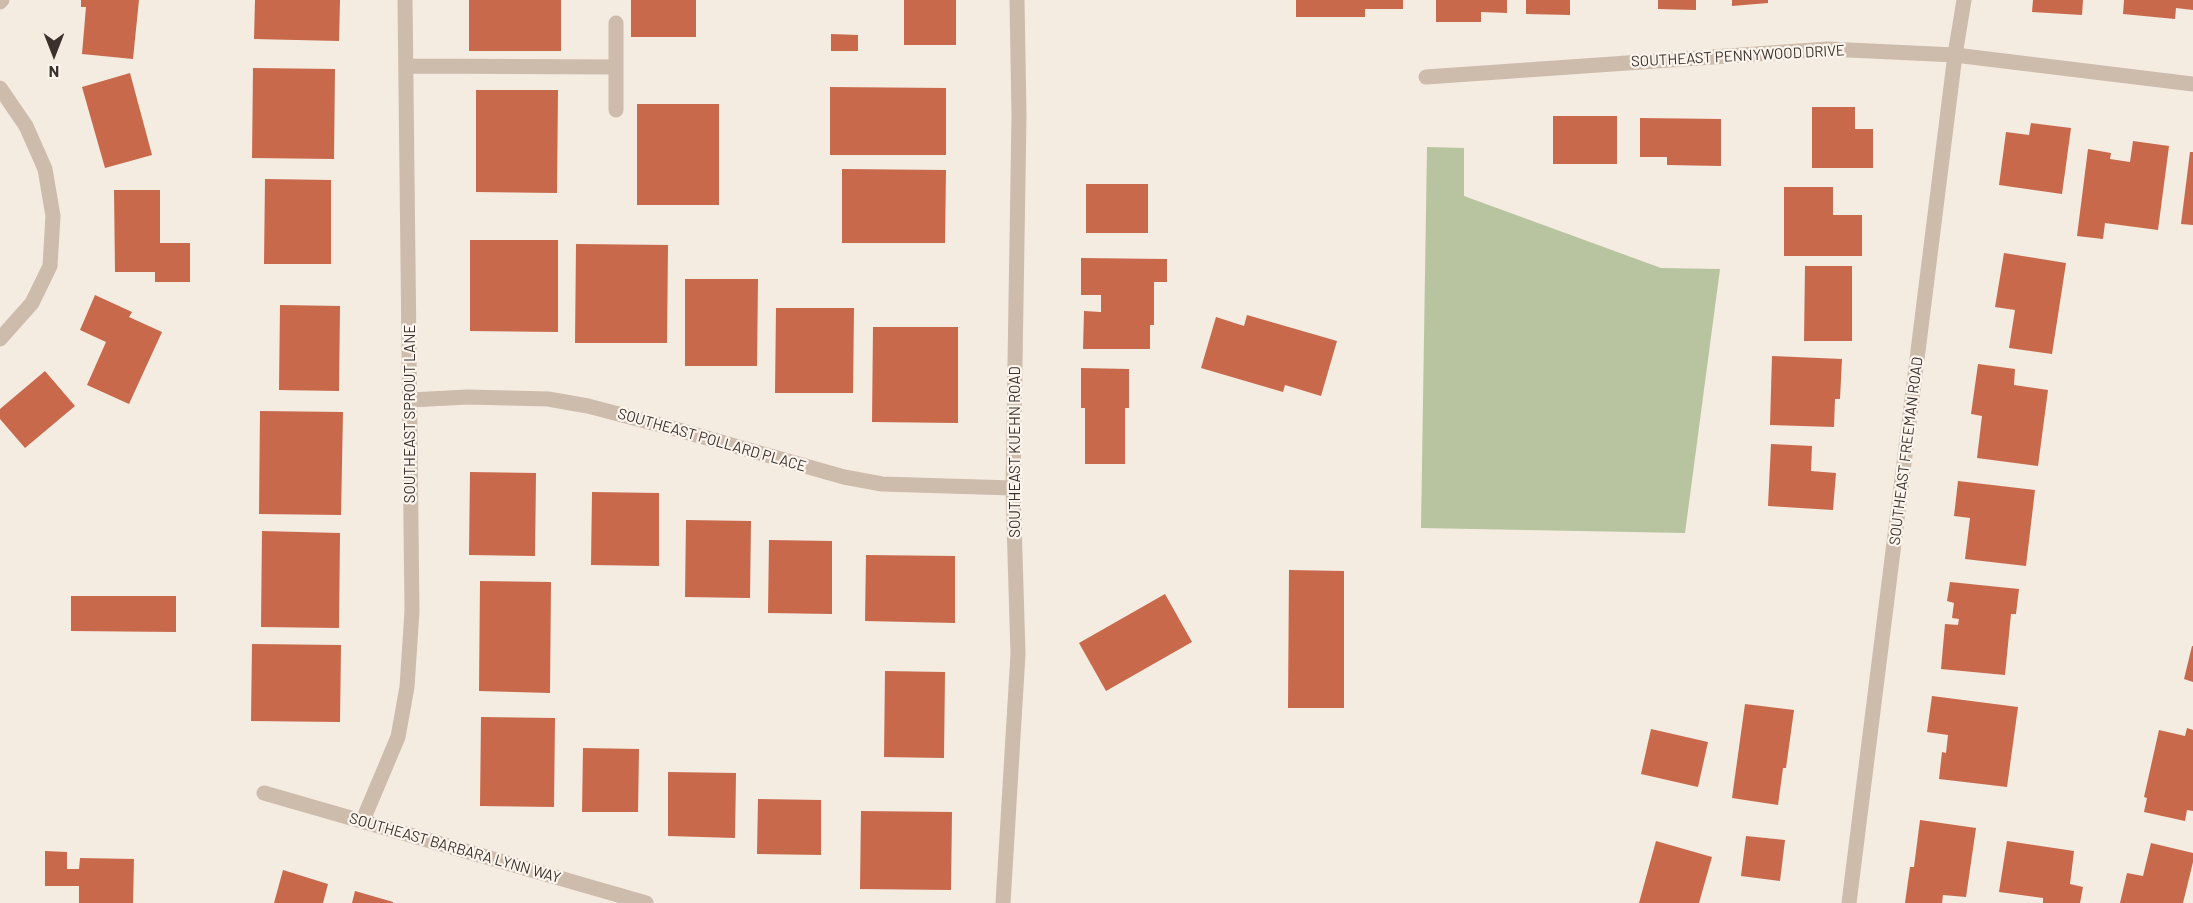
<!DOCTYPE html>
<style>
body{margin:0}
#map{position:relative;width:2193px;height:903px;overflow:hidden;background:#f4ebe1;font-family:Barlow,sans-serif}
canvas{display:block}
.north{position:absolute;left:24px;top:24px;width:60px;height:60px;-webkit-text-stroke:4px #fbf5ee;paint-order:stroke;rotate:180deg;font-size:16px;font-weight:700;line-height:24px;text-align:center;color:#3b302b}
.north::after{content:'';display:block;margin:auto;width:21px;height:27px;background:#3b302b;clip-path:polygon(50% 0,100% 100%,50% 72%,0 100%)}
</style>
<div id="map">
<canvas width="2193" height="903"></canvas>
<div class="north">N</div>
</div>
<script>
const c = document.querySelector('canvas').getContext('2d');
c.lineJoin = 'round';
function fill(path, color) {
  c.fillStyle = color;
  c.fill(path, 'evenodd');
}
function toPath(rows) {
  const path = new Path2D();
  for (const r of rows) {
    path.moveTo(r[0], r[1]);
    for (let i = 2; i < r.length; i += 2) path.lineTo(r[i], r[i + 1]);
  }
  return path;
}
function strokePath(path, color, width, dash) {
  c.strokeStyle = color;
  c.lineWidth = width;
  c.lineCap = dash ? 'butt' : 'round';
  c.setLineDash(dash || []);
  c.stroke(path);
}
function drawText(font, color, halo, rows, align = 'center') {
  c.font = font + ' Barlow,sans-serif';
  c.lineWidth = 4.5;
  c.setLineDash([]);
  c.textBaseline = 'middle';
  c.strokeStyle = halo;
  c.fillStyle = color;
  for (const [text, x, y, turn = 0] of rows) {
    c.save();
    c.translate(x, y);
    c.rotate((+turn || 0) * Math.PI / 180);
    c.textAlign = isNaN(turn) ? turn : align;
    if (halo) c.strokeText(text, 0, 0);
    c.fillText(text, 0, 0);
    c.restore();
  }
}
fill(toPath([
 [1427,147,1464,148,1464,196,1661,268,1720,269,1685,533,1421,528]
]), '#b8c4a0');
fill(toPath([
 [81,0,139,0,133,59,82,54,86,7,81,7],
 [255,0,340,0,339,41,254,39],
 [469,0,561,0,561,51,469,51],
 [631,0,696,0,696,37,631,37],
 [904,0,956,0,956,45,904,45],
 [1296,0,1403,0,1403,9,1365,9,1365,17,1296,17],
 [1436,0,1507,0,1507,13,1481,12,1481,22,1436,22],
 [1526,0,1570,0,1570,15,1526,14],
 [1658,0,1696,0,1696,10,1658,9],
 [1732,0,1768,0,1768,3,1732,6],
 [2033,0,2083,0,2082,15,2032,12],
 [2124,0,2193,0,2193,10,2176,8,2175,19,2123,14],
 [831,34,858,35,858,51,831,51],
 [253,68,335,69,334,159,252,158],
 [130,73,152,155,105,168,82,87],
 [830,87,946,88,946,155,830,155],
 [476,90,558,90,557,193,476,192],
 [637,104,719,104,719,205,637,205],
 [1812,107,1855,107,1855,129,1873,129,1873,168,1812,168],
 [1553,116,1617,116,1617,164,1553,164],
 [1640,118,1721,119,1721,166,1667,165,1667,157,1640,157],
 [2031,123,2071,128,2062,194,1999,185,2006,132,2029,135],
 [2133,141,2169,146,2158,230,2105,223,2103,239,2077,236,2088,149,2111,153,2110,159,2130,162],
 [2190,152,2193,152,2193,225,2181,224],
 [842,169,946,170,945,243,842,243],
 [265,179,331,180,331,264,264,264],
 [1086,184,1148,184,1148,233,1086,233],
 [1784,187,1833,187,1833,215,1862,215,1862,256,1784,256],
 [114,190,160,190,160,243,190,243,190,282,155,282,155,272,115,272],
 [470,240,558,240,558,332,470,331],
 [576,244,668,245,667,343,575,343],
 [2004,253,2066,263,2052,354,2009,348,2015,310,1995,307],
 [1081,258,1167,259,1167,282,1154,282,1154,325,1150,325,1150,349,1083,349,1084,311,1101,312,1101,295,1081,295],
 [1805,266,1852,266,1852,341,1804,341],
 [685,279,758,279,757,366,685,366],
 [95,295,132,312,129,317,162,332,129,404,87,385,106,342,80,330],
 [280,305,340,306,339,391,279,390],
 [776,308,854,308,853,393,775,393],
 [1247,315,1337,341,1321,396,1285,385,1283,392,1201,368,1216,317,1244,326],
 [873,327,958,327,958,423,872,422],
 [1772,356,1842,359,1840,399,1835,399,1834,427,1770,425],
 [1978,364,2015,369,2014,385,2048,390,2038,466,1977,458,1982,416,1971,414],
 [1081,368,1129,369,1129,408,1125,408,1125,464,1085,464,1085,408,1081,408],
 [45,371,75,406,25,448,0,419,0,409],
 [260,411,343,412,341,515,259,514],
 [1771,444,1812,446,1811,471,1836,473,1833,510,1768,506],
 [470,472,536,473,535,556,469,555],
 [1958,481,2035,490,2026,566,1965,559,1970,518,1954,516],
 [592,492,659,493,659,566,591,565],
 [686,520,751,521,750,598,685,597],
 [262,531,340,533,339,628,261,627],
 [769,540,832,541,832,614,768,613],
 [866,555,955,556,955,623,865,621],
 [1289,570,1344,571,1344,708,1288,708],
 [480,581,551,582,550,693,479,691],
 [1950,582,2019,589,2016,614,2011,614,2005,675,1941,669,1945,624,1958,625,1959,619,1952,618,1954,603,1947,601],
 [1165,594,1192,642,1106,691,1079,643],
 [71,596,176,596,176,632,71,631],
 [252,644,341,645,340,722,251,721],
 [2192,646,2193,646,2193,682,2184,679],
 [885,671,945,672,944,758,884,757],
 [1932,696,2018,707,2007,787,1939,779,1942,752,1946,753,1948,735,1927,732],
 [1745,704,1794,710,1786,768,1783,768,1778,805,1732,798],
 [481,717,555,718,554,807,480,806],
 [2187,728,2193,730,2193,811,2187,810,2185,821,2144,812,2147,798,2144,797,2159,730,2185,736],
 [1651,729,1708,742,1698,787,1641,774],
 [583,748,639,749,638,812,582,812],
 [668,772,736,773,735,838,668,836],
 [758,799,821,800,821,855,757,854],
 [861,811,952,812,951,890,860,889],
 [1920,820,1976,828,1966,897,1943,895,1942,903,1905,903,1910,867,1914,867],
 [1746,836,1785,840,1780,881,1741,876],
 [1656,841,1712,857,1699,903,1639,903],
 [2007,841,2074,851,2070,884,2083,887,2080,903,2043,903,2043,898,1999,892],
 [2151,843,2193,853,2193,862,2183,903,2120,903,2127,873,2143,876],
 [45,851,67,852,67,869,79,869,80,858,134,859,133,903,79,903,79,886,45,886],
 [283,870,328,884,323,903,274,903],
 [355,891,393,902,393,903,352,903]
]), '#c8694b');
strokePath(toPath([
 [0,2,2,0],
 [616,23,616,110],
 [406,66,616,67],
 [1426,77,1828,49,1955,55,2193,84],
 [0,88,26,126,45,169,53,216,50,266,32,303,0,339],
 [410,400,468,397,548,399,588,406,668,427,844,477,882,484,1013,488],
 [264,793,646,903],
 [363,820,398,737,407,687,412,611,405,0],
 [1003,903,1018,654,1013,488,1019,116,1017,0],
 [1849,903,1955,55,1964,0]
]), '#cdbbac', 15);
drawText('15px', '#3b302b', '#fbf5ee', [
 ["SOUTHEAST PENNYWOOD DRIVE",1738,56,-3],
 ["SOUTHEAST SPROUT LANE",410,414,-90],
 ["SOUTHEAST POLLARD PLACE",712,440,16],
 ["SOUTHEAST FREEMAN ROAD",1906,451,-83],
 ["SOUTHEAST KUEHN ROAD",1015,452,-90],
 ["SOUTHEAST BARBARA LYNN WAY",455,848,16]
]);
</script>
